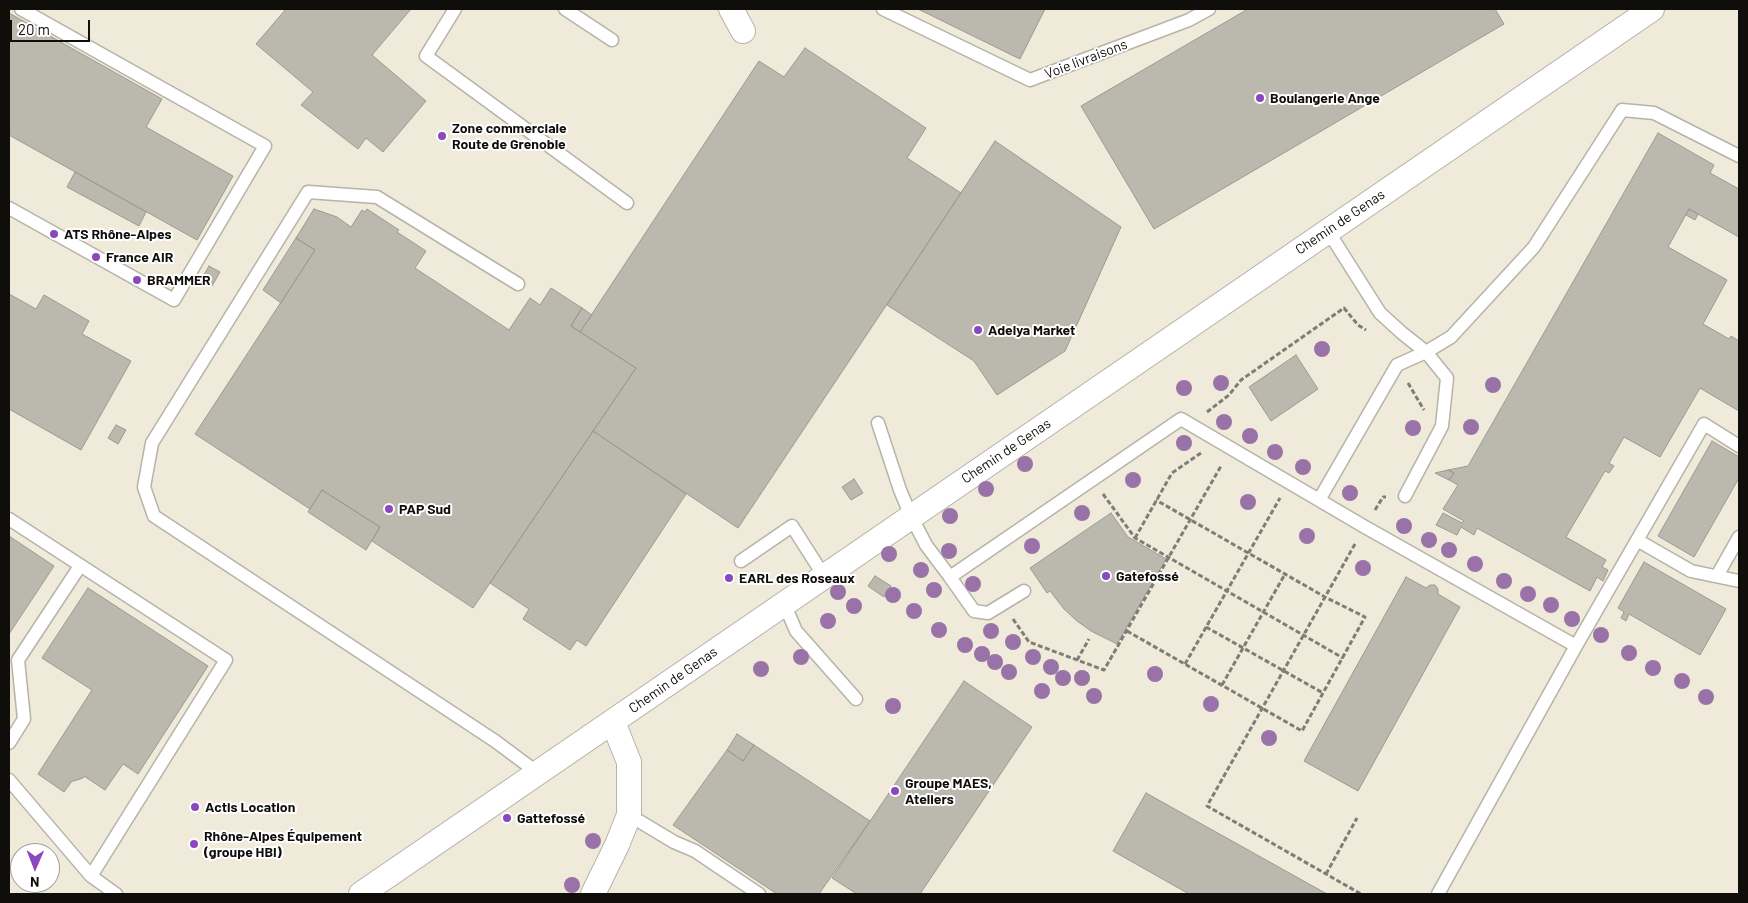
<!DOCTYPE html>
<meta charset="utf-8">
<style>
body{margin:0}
#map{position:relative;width:1748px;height:903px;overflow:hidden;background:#fbf8ed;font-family:Barlow,sans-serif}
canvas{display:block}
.frame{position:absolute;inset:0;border:10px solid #0f0e0a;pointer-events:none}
.north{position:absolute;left:10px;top:843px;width:50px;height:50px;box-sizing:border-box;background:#fff;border:1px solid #9f9f9d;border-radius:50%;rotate:181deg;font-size:14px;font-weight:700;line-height:20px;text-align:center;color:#0f0e0a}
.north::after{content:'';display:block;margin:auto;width:18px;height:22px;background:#8a48bc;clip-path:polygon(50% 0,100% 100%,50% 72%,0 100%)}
.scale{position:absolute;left:10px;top:20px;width:80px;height:22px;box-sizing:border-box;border:2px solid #0f0e0a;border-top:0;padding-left:6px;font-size:15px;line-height:18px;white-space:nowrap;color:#0f0e0a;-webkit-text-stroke:4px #fff;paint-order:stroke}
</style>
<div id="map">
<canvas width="1748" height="903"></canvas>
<div class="frame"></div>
<div class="north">N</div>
<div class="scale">20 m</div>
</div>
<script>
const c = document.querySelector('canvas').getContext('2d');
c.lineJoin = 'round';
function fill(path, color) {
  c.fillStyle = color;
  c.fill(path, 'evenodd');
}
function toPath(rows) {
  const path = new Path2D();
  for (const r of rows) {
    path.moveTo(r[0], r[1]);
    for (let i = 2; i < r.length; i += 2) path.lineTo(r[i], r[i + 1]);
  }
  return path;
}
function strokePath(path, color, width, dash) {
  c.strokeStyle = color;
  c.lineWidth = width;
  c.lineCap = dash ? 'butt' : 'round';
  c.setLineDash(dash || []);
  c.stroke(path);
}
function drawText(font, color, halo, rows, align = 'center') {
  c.font = font + ' Barlow,sans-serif';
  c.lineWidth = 4;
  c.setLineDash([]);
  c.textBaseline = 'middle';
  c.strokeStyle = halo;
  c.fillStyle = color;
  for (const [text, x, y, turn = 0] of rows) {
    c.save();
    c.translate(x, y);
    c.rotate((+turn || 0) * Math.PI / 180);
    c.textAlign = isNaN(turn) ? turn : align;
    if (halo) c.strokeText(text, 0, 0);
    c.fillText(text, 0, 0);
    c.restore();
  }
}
fill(toPath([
 [9,9,1739,9,1739,894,9,894],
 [20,853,50,853,50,883,20,883]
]), '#efead9');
const building = toPath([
 [286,9,411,9,372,55,426,101,383,152,366,138,358,149,301,105,313,92,256,44,286,9],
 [918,9,1045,9,1020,59,918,9],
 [1248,9,1495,9,1504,24,1154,229,1081,106,1248,9],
 [9,13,162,99,146,127,233,176,197,240,9,135,9,13],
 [805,48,926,128,907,158,961,193,738,528,593,431,636,368,580,332,759,61,784,77,805,48],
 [1658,133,1714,165,1710,173,1739,189,1739,237,1689,209,1668,247,1727,280,1703,324,1729,339,1731,336,1739,341,1739,411,1700,388,1660,457,1624,437,1609,463,1614,466,1609,473,1605,471,1566,537,1606,560,1602,567,1608,570,1603,581,1597,577,1590,591,1477,528,1474,535,1461,527,1457,535,1436,525,1443,513,1462,523,1464,521,1443,509,1458,485,1449,480,1454,473,1448,470,1468,466,1658,133],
 [995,141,1121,227,1065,351,997,395,974,361,887,305,995,141],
 [75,172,146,212,139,226,67,187,75,172],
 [314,209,337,217,351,227,362,210,365,212,367,209,399,230,397,232,426,251,415,268,509,330,530,298,540,305,551,288,582,308,571,326,636,368,473,608,372,541,380,527,322,490,310,509,195,434,315,250,296,238,314,209],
 [1689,209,1698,214,1695,220,1686,215,1689,209],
 [296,238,315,250,281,303,263,290,296,238],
 [209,266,220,272,212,286,201,280,209,266],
 [9,294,36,309,44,295,89,321,82,334,131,361,81,450,9,409,9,294],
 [582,308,592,315,580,332,571,326,582,308],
 [1296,355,1318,389,1271,421,1249,387,1296,355],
 [116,425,126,430,118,444,108,438,116,425],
 [593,431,686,494,586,646,577,640,570,650,523,619,529,609,490,583,593,431],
 [1712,441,1739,457,1739,478,1694,557,1658,536,1712,441],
 [1448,470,1454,473,1449,480,1435,473,1448,470],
 [854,479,863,493,851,500,842,487,854,479],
 [322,490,380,527,366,550,308,512,322,490],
 [1111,513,1128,537,1166,559,1117,644,1091,631,1077,621,1064,609,1050,591,1047,593,1030,568,1111,513],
 [9,536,54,566,9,634,9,536],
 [1644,562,1726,609,1700,655,1629,614,1626,621,1621,618,1624,612,1618,608,1644,562],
 [875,576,891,586,884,597,868,586,875,576],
 [1406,577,1426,588,1430,585,1435,585,1438,589,1438,594,1460,607,1358,791,1304,761,1406,577],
 [88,588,208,666,138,774,123,764,105,790,84,776,83,778,74,781,72,781,64,792,38,774,92,690,42,658,88,588],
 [964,681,1032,727,920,894,857,894,832,878,964,681],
 [737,734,754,745,743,761,727,750,737,734],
 [754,745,870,821,819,894,777,894,673,825,727,750,743,761,754,745],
 [1146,793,1327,894,1189,894,1113,851,1146,793]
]);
fill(building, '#bbb8ae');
strokePath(building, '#9d9a91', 1);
const service = toPath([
 [455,9,426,56,627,203],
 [565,9,612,40],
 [883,9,1030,80,1189,20,1209,9],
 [9,208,174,300,265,146,21,9],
 [1328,231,1380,313,1402,333,1426,352,1447,378,1442,426,1405,496],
 [518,284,377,197,308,192,152,443,144,487,154,516,495,741,538,773],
 [878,423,900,490,911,516,926,545,950,577,1181,419,1365,527,1576,646,1438,894],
 [1319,500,1397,365,1426,352,1451,337,1534,247,1622,110,1654,113,1739,156],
 [9,519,226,660,91,876,116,894],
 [1637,540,1691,571,1739,581],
 [741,561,792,526,824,576],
 [1717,576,1739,537],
 [950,577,974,611,988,613,1024,591],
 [784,603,796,631,856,699],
 [1576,646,1704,424,1739,446],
 [9,743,24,719,18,660,80,566],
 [9,780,91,876],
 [629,815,674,842,695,851,759,894]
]);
const minor = toPath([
 [731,9,743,31],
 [361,894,1652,9],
 [593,894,617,845,629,815,629,762,613,722]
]);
strokePath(service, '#b6b3a9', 15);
strokePath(minor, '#b6b3a9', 26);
strokePath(toPath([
 [1408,383,1424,410],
 [1207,412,1229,395,1241,380,1344,308,1358,325,1366,330],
 [1103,494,1135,538,1343,658],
 [1375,510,1383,497,1386,497],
 [1135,538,1172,473,1201,453],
 [1355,544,1207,806,1361,894],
 [1013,619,1029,642,1104,670,1221,466],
 [1206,627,1323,693],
 [1127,631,1302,731,1365,617,1325,597,1156,500],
 [1077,660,1089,639],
 [1185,664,1280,498],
 [1222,685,1285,574],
 [1326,874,1357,818]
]), '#7f7d76', 3, [5, 2.5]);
strokePath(service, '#fff', 12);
strokePath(minor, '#fff', 24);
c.fillStyle = '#9973a7';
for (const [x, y] of [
 [1322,349],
 [1221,383],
 [1493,385],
 [1184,388],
 [1224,422],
 [1471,427],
 [1413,428],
 [1250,436],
 [1184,443],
 [1275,452],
 [1025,464],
 [1303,467],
 [1133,480],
 [986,489],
 [1350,493],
 [1248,502],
 [1082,513],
 [950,516],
 [1404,526],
 [1307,536],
 [1429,540],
 [1032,546],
 [1449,550],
 [949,551],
 [889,554],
 [1475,564],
 [1363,568],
 [921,570],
 [1504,581],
 [973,584],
 [934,590],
 [838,592],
 [1528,594],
 [893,595],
 [1551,605],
 [854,606],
 [914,611],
 [1572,619],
 [828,621],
 [939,630],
 [991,631],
 [1601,635],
 [1013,642],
 [965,645],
 [1629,653],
 [982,654],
 [801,657],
 [1033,657],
 [995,662],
 [1051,667],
 [1653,668],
 [761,669],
 [1009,672],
 [1155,674],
 [1063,678],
 [1082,678],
 [1682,681],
 [1042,691],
 [1094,696],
 [1706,697],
 [1211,704],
 [893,706],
 [1269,738],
 [593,841],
 [572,885]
]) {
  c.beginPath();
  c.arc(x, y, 8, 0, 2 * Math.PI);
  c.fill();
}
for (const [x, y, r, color] of [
 [1260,98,5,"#8a48bc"],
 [442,136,5,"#8a48bc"],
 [54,234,5,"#8a48bc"],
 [96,257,5,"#8a48bc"],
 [137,280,5,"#8a48bc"],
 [978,330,5,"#8a48bc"],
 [389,509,5,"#8a48bc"],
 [1106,576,5,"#8a48bc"],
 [729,578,5,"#8a48bc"],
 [895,791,5,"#8a48bc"],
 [195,807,5,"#8a48bc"],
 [507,818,5,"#8a48bc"],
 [194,844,5,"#8a48bc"]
]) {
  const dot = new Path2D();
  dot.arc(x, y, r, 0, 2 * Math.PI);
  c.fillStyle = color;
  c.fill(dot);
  strokePath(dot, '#fff', 2);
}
drawText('14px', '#0f0e0a', '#fff', [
 ["Voie livraisons",1086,59,-21],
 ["Chemin de Genas",1340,222,-34],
 ["Chemin de Genas",1006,451,-34],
 ["Chemin de Genas",673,680,-35]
]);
drawText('bold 14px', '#0f0e0a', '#fff', [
 ["Boulangerie Ange",1270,98],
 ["Zone commerciale",452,128],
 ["Route de Grenoble",452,144],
 ["ATS Rhône-Alpes",64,234],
 ["France AIR",106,257],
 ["BRAMMER",147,280],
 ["Adelya Market",988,330],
 ["PAP Sud",399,509],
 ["Gatefossé",1116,576],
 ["EARL des Roseaux",739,578],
 ["Groupe MAES,",905,783],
 ["Ateliers",905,799],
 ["Actis Location",205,807],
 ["Gattefossé",517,818],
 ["Rhône-Alpes Équipement",204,836],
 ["(groupe HBI)",204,852]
], 'left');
</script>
